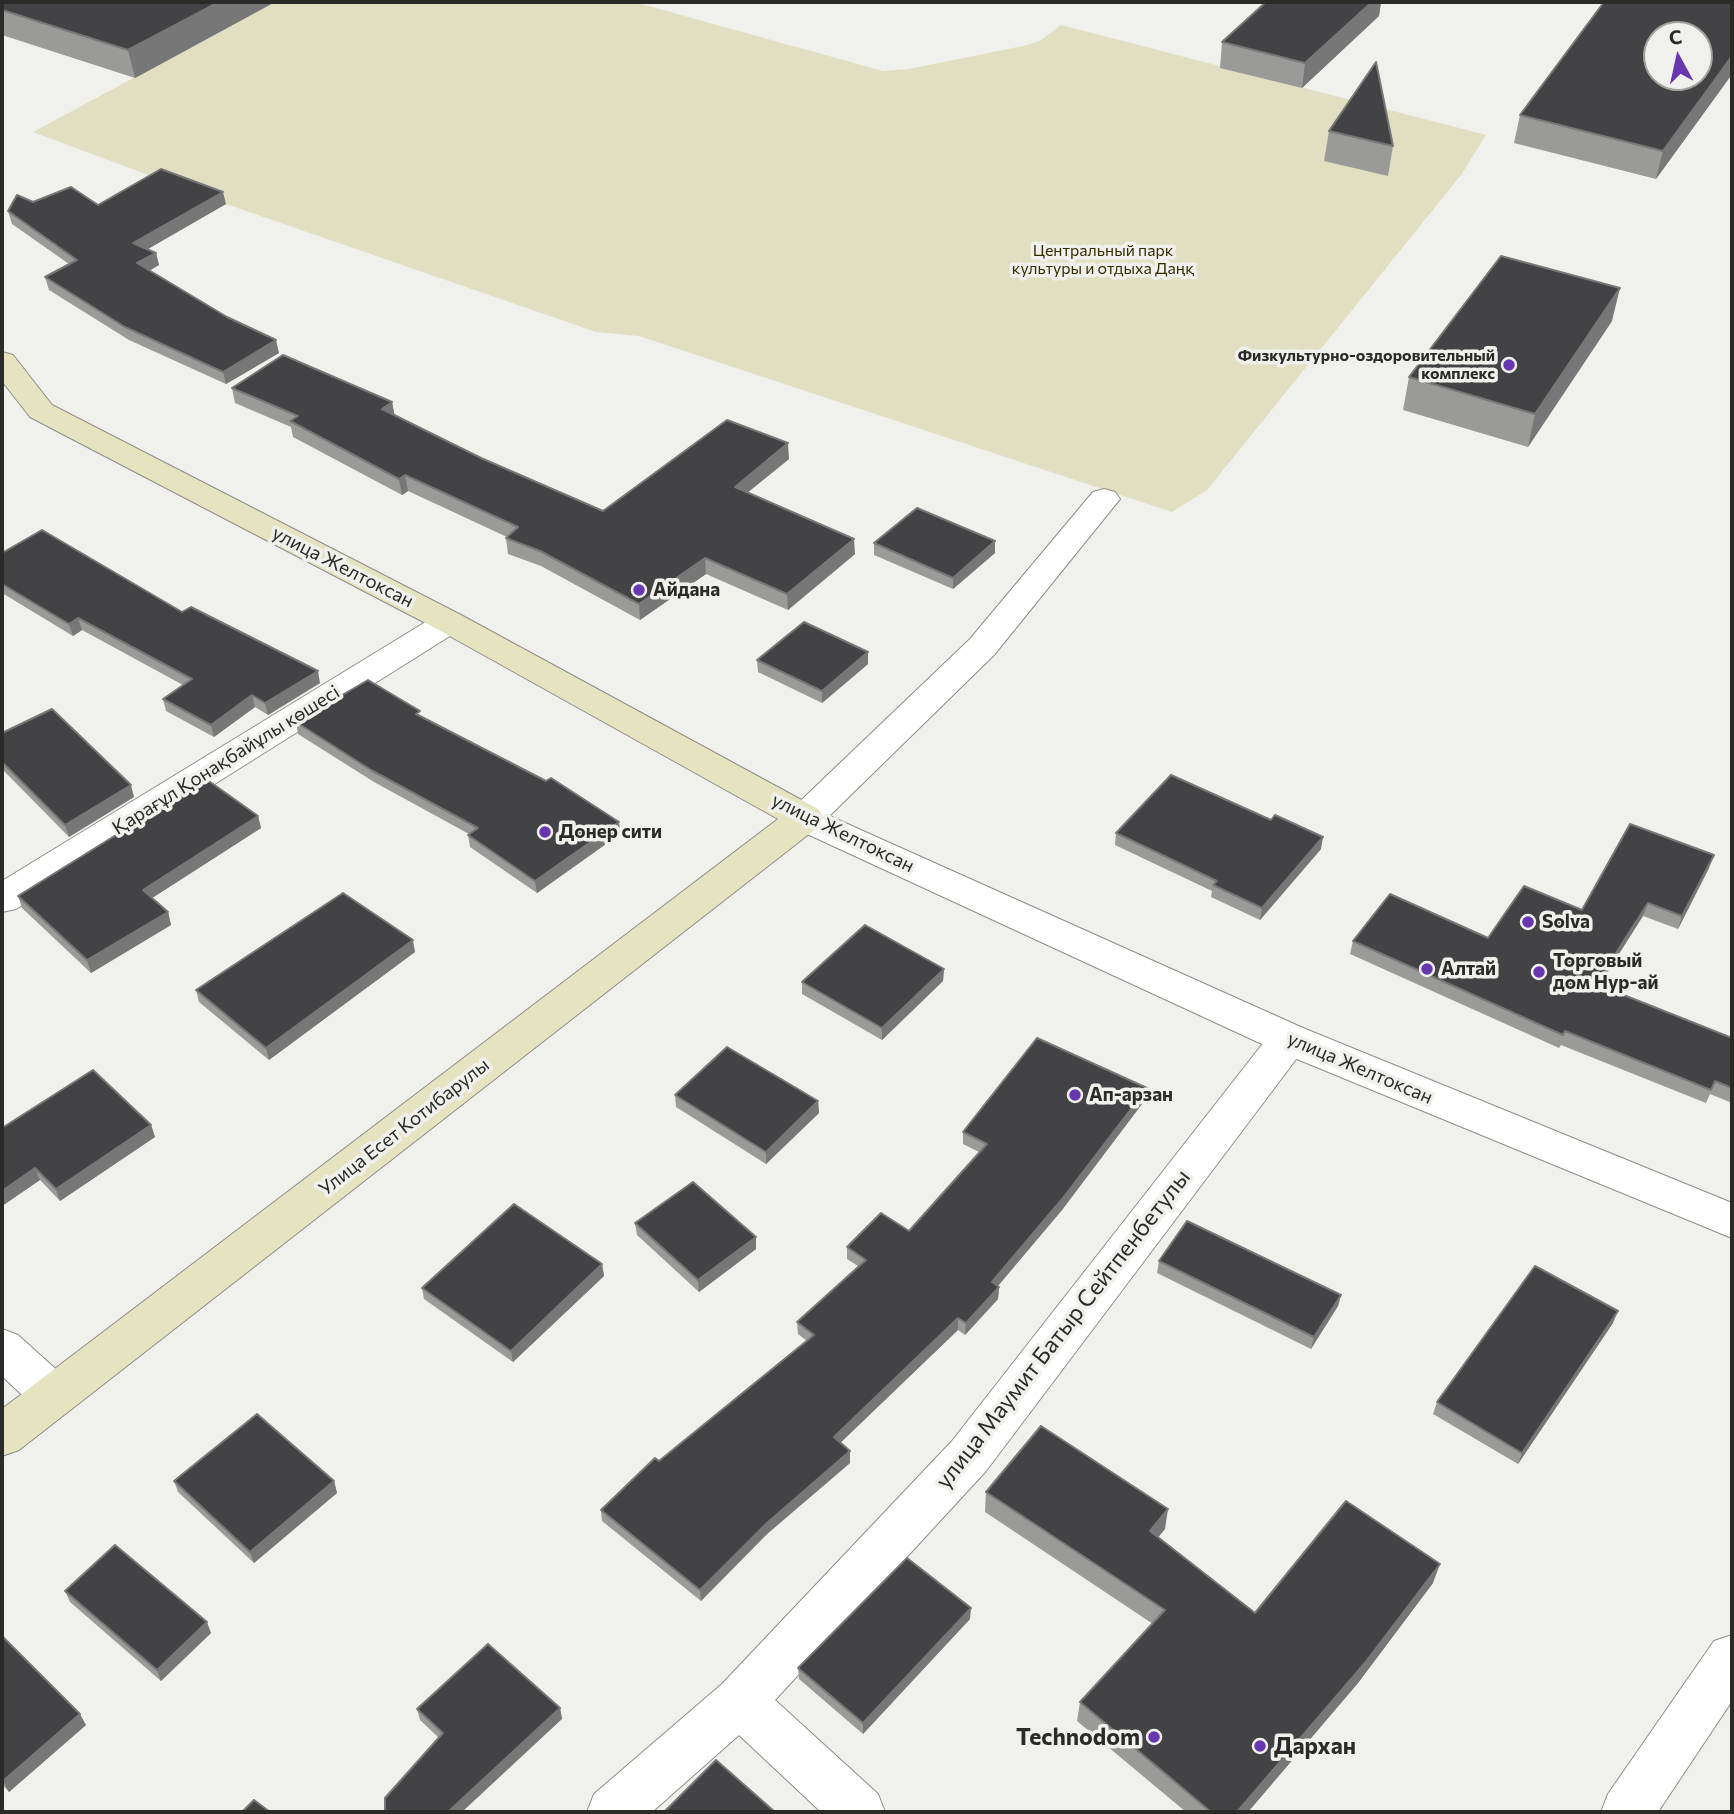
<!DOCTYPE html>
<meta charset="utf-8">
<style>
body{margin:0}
#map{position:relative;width:1734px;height:1814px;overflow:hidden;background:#f0f0ec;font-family:Commissioner,sans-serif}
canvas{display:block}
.frame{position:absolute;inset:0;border:4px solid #2a2a29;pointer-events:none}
.north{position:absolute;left:1643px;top:21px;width:70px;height:70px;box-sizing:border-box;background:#f0f0ec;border:2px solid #a1a19e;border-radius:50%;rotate:352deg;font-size:19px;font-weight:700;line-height:28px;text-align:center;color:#2a2a29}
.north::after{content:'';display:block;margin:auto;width:24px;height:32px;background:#6737af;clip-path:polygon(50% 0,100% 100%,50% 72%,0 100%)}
</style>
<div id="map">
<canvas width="1734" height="1814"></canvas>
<div class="frame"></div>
<div class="north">С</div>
</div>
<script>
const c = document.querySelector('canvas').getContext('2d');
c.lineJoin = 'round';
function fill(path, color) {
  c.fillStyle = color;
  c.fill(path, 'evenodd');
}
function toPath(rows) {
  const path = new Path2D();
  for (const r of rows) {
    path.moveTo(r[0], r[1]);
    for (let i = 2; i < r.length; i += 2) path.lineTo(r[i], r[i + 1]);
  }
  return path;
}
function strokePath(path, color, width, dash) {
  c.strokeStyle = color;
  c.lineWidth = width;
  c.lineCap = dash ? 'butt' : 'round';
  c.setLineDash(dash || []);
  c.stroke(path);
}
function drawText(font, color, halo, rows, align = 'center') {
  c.font = font + ' Commissioner,sans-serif';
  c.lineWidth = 7;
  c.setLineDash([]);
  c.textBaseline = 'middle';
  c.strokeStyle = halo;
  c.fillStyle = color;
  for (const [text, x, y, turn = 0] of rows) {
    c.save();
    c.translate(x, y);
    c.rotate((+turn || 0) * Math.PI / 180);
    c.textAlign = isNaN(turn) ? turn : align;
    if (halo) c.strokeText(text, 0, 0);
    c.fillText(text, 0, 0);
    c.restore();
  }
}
fill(toPath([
 [275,2,634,2,883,71,909,69,1023,46,1040,41,1061,25,1486,135,1461,175,1207,490,1172,512,639,336,596,332,226,204,33,132]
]), '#e0dfc2');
const minor = toPath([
 [1104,489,1115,492,1120,499,994,655,818,827,805,831,792,827,786,818,792,809,970,639,1093,492,1104,489],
 [449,611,461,615,466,622,461,629,16,909,2,912,2,881,437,615,449,611],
 [1289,1024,1303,1028,1309,1039,1303,1050,986,1471,775,1700,878,1794,885,1812,821,1812,739,1735,652,1812,587,1812,594,1794,722,1684,952,1441,1275,1028,1289,1024],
 [2,1329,18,1335,70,1382,77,1396,70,1410,54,1416,38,1410,2,1376,2,1329],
 [1732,1635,1732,1701,1658,1812,1601,1812,1608,1794,1714,1641,1732,1635]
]);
const tertiary = toPath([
 [805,805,1303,1028,1732,1203,1732,1238,1275,1050,792,827,786,818,792,809,805,805]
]);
const secondary = toPath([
 [2,352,13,355,52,405,461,615,818,809,824,818,818,827,19,1450,2,1456,2,1409,778,819,437,629,30,417,2,381,2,352]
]);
strokePath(minor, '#8d8d89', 2);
strokePath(tertiary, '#8d8d89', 2);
strokePath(secondary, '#8d8d89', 2);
fill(minor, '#fff');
fill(tertiary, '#fff');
fill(secondary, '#e6e3c1');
fill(toPath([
 [2,2,275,2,135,78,2,35],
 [1381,2,1379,16,1302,88,1220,68,1222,42],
 [1732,2,1732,78,1730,77,1656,179,1514,143,1520,115],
 [1329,131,1393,146,1388,176,1324,161],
 [33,202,98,205,226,204,147,249,156,253,159,265,149,271,279,353,226,384,129,340,49,290,45,277,69,264,12,224,8,211],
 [1612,321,1528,447,1403,410,1409,377],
 [232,388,392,402,394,415,481,458,603,511,789,459,748,492,855,554,788,610,706,574,640,620,541,566,508,554,506,538,507,537,408,491,402,495,293,437,291,427,235,403],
 [995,541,995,553,953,589,874,555,874,543],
 [2,553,182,612,320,683,268,715,255,707,214,737,166,711,163,699,183,685,82,630,73,636,2,593],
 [757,660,868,664,822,703,758,672],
 [421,717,619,822,620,834,537,893,470,847,468,835,469,834,374,782,298,734,296,722],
 [2,733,134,797,69,837,2,769],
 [258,816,261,828,152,898,168,912,171,925,91,973,22,908,18,896],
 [1271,820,1321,849,1260,920,1211,897,1212,891,1115,845,1116,833],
 [1709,868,1678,929,1643,916,1599,986,1732,1038,1732,1103,1710,1094,1706,1103,1561,1045,1559,1048,1350,954,1353,941,1488,938,1582,910],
 [415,952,269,1060,199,1002,196,990],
 [944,969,943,981,882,1040,802,994,802,982],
 [675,1095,818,1101,819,1113,766,1164,676,1107],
 [1145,1100,1062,1210,998,1286,999,1287,998,1299,965,1335,958,1330,840,1443,850,1463,767,1534,701,1601,602,1521,601,1510,807,1341,798,1334,797,1322,858,1266,847,1259,847,1247,909,1231,979,1152,963,1144,963,1132],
 [151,1125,155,1137,60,1201,40,1180,2,1206,2,1128],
 [635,1223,756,1249,699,1292,637,1235],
 [1159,1261,1341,1295,1338,1306,1311,1349,1157,1273],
 [602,1264,604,1276,513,1362,424,1299,422,1288],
 [1613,1323,1518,1464,1433,1414,1437,1402],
 [174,1481,334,1481,337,1493,254,1563,178,1492],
 [986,1492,1165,1529,1158,1537,1255,1613,1433,1583,1358,1683,1248,1812,1186,1812,1077,1721,1080,1702,1153,1624,985,1512],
 [65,1591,211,1633,161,1681,70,1602],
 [970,1619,863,1734,799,1679,798,1668],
 [2,1636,86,1725,9,1792,2,1784],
 [560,1708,562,1719,439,1738,420,1720,417,1709]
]), '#9a9a98');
fill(toPath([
 [219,2,275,2,135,78,128,50],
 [1369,2,1381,2,1379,16,1302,88,1305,63],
 [1732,56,1732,67,1730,77,1656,179,1663,151],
 [223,192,226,204,136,256,133,243],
 [156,253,159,265,140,276,137,263],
 [1620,288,1612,321,1528,447,1535,414],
 [276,340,279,353,226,384,223,372],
 [392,402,395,417,382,409],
 [788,443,789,459,736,502,735,487],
 [405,475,408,491,402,495,399,479],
 [854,539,855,554,788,610,787,594],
 [995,541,995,553,953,589,953,578],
 [705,558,706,574,640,620,639,604],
 [78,618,82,630,73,636,69,624],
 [868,652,868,664,822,703,822,691],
 [318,671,320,683,268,715,265,703],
 [252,695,255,707,214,737,211,725],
 [131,785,134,797,69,837,65,825],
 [258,816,261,828,146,902,143,890],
 [619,822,620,834,537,893,535,881],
 [1323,837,1321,849,1260,920,1262,908],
 [1714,855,1709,868,1678,929,1682,916],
 [1648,903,1643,916,1591,997,1596,984],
 [168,912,171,925,91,973,87,960],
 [413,940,415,952,269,1060,266,1048],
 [944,969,943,981,882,1040,882,1028],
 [1147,1088,1145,1100,1062,1210,991,1294,992,1282],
 [818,1101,819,1113,766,1164,766,1152],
 [151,1125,155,1137,60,1201,56,1189],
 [35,1168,40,1180,2,1206,2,1191],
 [756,1237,756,1249,699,1292,698,1280],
 [602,1264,604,1276,513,1362,511,1351],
 [999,1287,998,1299,965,1335,966,1323],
 [1341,1295,1338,1306,1311,1349,1314,1337],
 [1618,1311,1613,1323,1518,1464,1522,1453],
 [958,1318,958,1330,834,1449,834,1437],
 [850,1451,850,1463,767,1534,701,1601,700,1590,767,1523],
 [334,1481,337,1493,254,1563,250,1552],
 [1168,1509,1165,1529,1147,1551,1150,1531],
 [1440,1564,1433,1583,1358,1683,1248,1812,1237,1812],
 [971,1608,970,1619,863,1734,863,1723],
 [207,1622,211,1633,161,1681,157,1670],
 [560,1708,562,1719,462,1812,448,1812],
 [80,1714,86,1725,9,1792,3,1781]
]), '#777');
const building = toPath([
 [2,2,219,2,128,50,2,10,2,2],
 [1266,2,1372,2,1305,63,1222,42,1266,2],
 [1604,2,1732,2,1732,56,1663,151,1520,115,1604,2],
 [1657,35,1699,35,1699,77,1657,77,1657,35],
 [1376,62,1393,146,1329,131,1376,62],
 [161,169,223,192,133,243,156,253,137,263,227,317,276,340,223,372,125,327,45,277,77,260,8,211,17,195,33,202,71,187,98,205,161,169],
 [1501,256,1620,288,1535,414,1409,377,1501,256],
 [283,355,392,402,382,409,481,458,603,511,727,420,788,443,735,487,854,539,787,594,705,558,639,604,540,551,506,538,518,527,405,475,399,479,290,421,298,416,232,388,283,355],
 [917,508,995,541,953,578,874,543,917,508],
 [42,530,182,612,191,607,318,671,265,703,252,695,211,725,163,699,192,679,78,618,69,624,2,584,2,553,42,530],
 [804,622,868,652,822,691,757,660,804,622],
 [368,680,420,711,416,714,546,781,551,778,619,822,535,881,468,835,478,828,371,770,296,722,368,680],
 [52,709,131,785,65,825,2,762,2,733,52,709],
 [1171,775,1271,820,1275,815,1323,837,1262,908,1213,885,1217,881,1116,833,1171,775],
 [206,779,258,816,143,890,168,912,87,960,18,896,206,779],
 [1630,824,1714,855,1682,916,1648,903,1596,984,1732,1038,1732,1088,1715,1081,1711,1090,1565,1031,1563,1035,1353,941,1390,894,1488,938,1524,886,1582,910,1630,824],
 [343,893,413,940,266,1048,196,990,343,893],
 [865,925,944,969,882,1028,802,982,865,925],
 [1037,1038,1147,1088,1063,1198,992,1282,999,1287,966,1323,958,1318,834,1437,850,1451,767,1523,700,1590,601,1510,655,1458,659,1461,814,1335,797,1322,866,1260,847,1247,881,1213,909,1231,987,1144,963,1132,1037,1038],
 [727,1047,818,1101,766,1152,675,1095,727,1047],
 [93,1070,151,1125,56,1189,35,1168,2,1191,2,1128,93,1070],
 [693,1182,756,1237,698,1280,635,1223,693,1182],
 [514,1204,602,1264,511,1351,422,1288,514,1204],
 [1187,1221,1341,1295,1314,1337,1159,1261,1187,1221],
 [1535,1266,1618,1311,1522,1453,1437,1402,1535,1266],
 [257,1414,334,1481,250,1552,174,1481,257,1414],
 [1041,1426,1168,1509,1150,1531,1255,1613,1346,1501,1440,1564,1364,1664,1237,1812,1211,1812,1080,1702,1165,1610,986,1492,1041,1426],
 [115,1545,207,1622,157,1670,65,1591,115,1545],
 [907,1558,971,1608,863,1723,798,1668,907,1558],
 [2,1636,80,1714,3,1781,2,1779,2,1636],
 [488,1644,560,1708,448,1812,385,1812,385,1798,443,1733,417,1709,488,1644],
 [716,1760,775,1812,664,1812,716,1760],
 [254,1800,270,1812,242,1812,254,1800]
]);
fill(building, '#434345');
strokePath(building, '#777', 2);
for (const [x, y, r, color] of [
 [1509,365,7,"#6737af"],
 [639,590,7,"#6737af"],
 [545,832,7,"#6737af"],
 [1528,922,7,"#6737af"],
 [1427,969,7,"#6737af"],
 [1539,972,7,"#6737af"],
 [1075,1095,7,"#6737af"],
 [1154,1737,7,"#6737af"],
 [1260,1746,7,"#6737af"]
]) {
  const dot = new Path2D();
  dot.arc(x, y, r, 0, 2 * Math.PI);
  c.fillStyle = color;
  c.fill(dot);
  strokePath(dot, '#f0f0ec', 2.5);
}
drawText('16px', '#312d00', '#f0f0ec', [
 ["Центральный парк",1103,251],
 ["культуры и отдыха Даңқ",1103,269]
]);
drawText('bold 16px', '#2a2a29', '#f0f0ec', [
 ["Физкультурно-оздоровительный",1495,356],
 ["комплекс",1495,374]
], 'right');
drawText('19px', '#2a2a29', '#f0f0ec', [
 ["улица Желтоксан",343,567,27],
 ["Қарағұл Қонақбайұлы көшесі",226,760,-32],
 ["улица Желтоксан",843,833,26],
 ["улица Желтоксан",1360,1068,23],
 ["Улица Есет Котибарулы",404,1127,-38]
]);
drawText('bold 19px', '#2a2a29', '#f0f0ec', [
 ["Айдана",653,590],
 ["Донер сити",559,832],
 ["Solva",1542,922],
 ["Торговый",1553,961],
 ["дом Нур-ай",1553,983],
 ["Алтай",1441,969],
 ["Ап-арзан",1089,1095]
], 'left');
drawText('23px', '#2a2a29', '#f0f0ec', [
 ["улица Маумит Батыр Сейтпенбетулы",1063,1329,-52]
]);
drawText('bold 23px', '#2a2a29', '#f0f0ec', [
 ["Technodom",1140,1737],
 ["Дархан",1274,1746,"left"]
], 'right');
</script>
